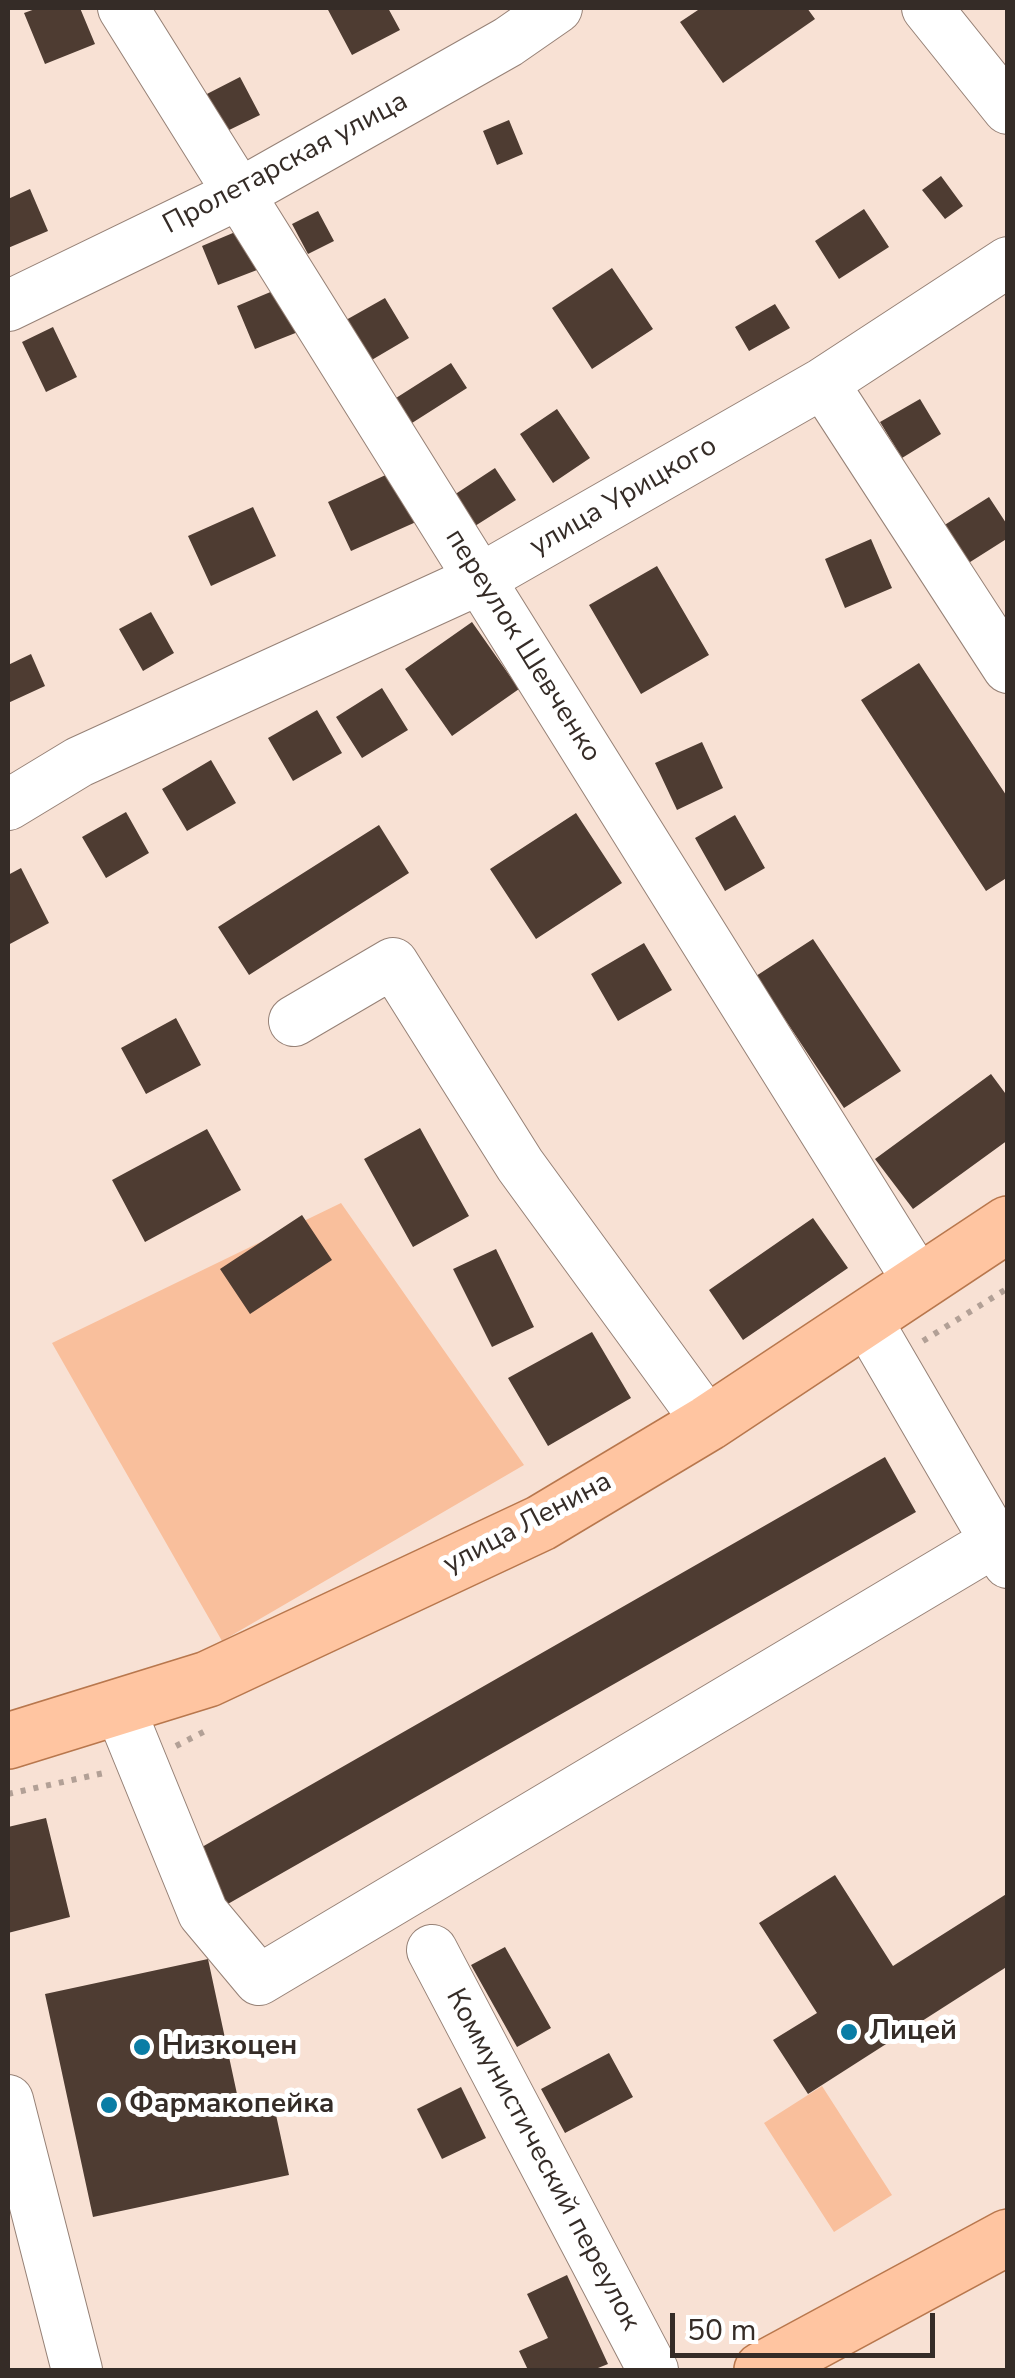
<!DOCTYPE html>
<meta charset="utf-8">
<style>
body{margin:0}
#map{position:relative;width:1015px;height:2378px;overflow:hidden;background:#f8e1d4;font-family:"Nunito Sans",sans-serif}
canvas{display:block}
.frame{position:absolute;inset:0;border:10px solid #352c27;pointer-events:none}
.scale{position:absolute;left:670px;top:2313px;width:265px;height:45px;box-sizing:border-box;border:5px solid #352c27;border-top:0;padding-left:12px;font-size:30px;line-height:35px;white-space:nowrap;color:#352c27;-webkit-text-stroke:8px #fff;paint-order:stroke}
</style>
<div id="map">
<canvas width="1015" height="2378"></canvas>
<div class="frame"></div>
<div class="scale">50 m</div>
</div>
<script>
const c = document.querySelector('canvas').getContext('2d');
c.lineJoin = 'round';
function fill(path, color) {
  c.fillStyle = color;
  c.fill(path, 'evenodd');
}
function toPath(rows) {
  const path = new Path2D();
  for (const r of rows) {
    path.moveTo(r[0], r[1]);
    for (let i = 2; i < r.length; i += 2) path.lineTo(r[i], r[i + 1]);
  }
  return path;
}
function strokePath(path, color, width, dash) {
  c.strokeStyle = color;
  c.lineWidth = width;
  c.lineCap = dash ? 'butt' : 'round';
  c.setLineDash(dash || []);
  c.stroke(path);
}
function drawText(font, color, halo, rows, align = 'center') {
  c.font = font + ' "Nunito Sans",sans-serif';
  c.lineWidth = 10;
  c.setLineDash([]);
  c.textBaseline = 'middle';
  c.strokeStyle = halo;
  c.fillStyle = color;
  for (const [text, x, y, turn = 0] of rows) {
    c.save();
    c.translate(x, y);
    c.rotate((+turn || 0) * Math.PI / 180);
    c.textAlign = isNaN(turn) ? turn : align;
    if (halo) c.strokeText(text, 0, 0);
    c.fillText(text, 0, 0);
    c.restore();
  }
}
fill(toPath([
 [341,1203,524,1465,222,1641,52,1343],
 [822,2086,892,2195,834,2232,764,2123]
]), '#f9bf9c');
fill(toPath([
 [38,8,80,8,95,44,45,64,24,13],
 [327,8,388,8,400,30,352,55],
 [701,8,807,8,815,19,723,83,680,22],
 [240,77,260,115,223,133,203,96],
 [509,120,523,154,497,165,483,131],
 [941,176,963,206,945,219,922,190],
 [30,189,48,231,8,248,8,199],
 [864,209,889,247,839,279,815,241],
 [318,211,334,241,308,254,292,224],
 [240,230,257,270,218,285,202,246],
 [612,268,653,329,592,369,552,308],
 [280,288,298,332,255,349,237,306],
 [385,298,409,338,370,361,346,320],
 [775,304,790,328,749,351,735,327],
 [53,327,77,377,46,392,22,342],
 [451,363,467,388,412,423,396,398],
 [920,399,941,434,902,458,880,422],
 [557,409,590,458,553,483,520,434],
 [495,468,516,500,475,526,454,495],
 [392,472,416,522,351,551,328,502],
 [989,497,1008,526,1008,538,967,564,943,526],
 [253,507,276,556,211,586,188,536],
 [871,539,892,588,845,608,825,559],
 [657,566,709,655,641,694,589,605],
 [151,612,174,653,143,671,119,629],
 [472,622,519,689,452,736,405,669],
 [31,654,45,686,8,703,8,665],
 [919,663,1008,798,1008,877,986,891,861,700],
 [382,688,408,730,362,758,336,717],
 [317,710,342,753,293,781,268,738],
 [702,742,723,788,677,810,655,763],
 [211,760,236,803,187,831,162,789],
 [126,812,149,853,106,878,82,837],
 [576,813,622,883,536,939,490,869],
 [735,815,765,868,725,891,695,838],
 [379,825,409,873,249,975,218,927],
 [21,868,49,923,8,945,8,875],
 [813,939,901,1071,844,1108,756,976],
 [644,943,672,990,618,1021,591,974],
 [176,1018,201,1065,146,1094,121,1048],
 [991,1074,1008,1097,1008,1140,913,1209,875,1159],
 [420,1128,469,1216,413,1247,364,1159],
 [207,1129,241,1190,145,1242,112,1180],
 [302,1215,332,1260,250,1314,220,1269],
 [813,1218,848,1268,743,1340,709,1290],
 [496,1249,534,1327,492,1347,453,1269],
 [592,1332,631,1398,548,1446,508,1378],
 [885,1457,916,1512,219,1909,188,1855],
 [46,1818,70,1917,8,1933,8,1827],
 [835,1875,893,1966,1008,1893,1008,1966,808,2094,773,2040,817,2013,759,1923],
 [505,1947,551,2028,517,2047,471,1965],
 [208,1959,240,2108,273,2101,289,2175,93,2217,45,1994],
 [609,2053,633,2097,565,2133,541,2089],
 [461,2087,486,2138,442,2159,417,2109],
 [567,2275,608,2364,593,2370,528,2370,519,2351,548,2338,527,2294]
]), '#4e3c32');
const minor = toPath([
 [123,8,920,1284],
 [927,8,1008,109],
 [8,306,239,194,508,42,557,8],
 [823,383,1008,668],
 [8,805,79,762,480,579,823,383,1008,262],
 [294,1021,393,963,520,1165,708,1423],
 [866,1319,1008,1563],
 [119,1707,203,1913,259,1980,996,1541],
 [432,1950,653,2370],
 [8,2100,77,2370]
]);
const major = toPath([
 [8,1741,208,1679,541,1523,708,1423,1008,1224],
 [762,2370,1008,2237]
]);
strokePath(minor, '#968176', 52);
strokePath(major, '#b8774d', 58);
strokePath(toPath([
 [923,1341,1008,1288],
 [176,1746,209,1729],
 [8,1794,104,1773]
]), '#b2a096', 6, [5, 8]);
strokePath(minor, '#fff', 50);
strokePath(major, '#ffc5a1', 55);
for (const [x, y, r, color] of [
 [849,2032,10,"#0a7da5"],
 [142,2047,10,"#0a7da5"],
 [109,2105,10,"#0a7da5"]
]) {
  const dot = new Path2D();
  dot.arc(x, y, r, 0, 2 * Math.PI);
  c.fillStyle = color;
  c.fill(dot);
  strokePath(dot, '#fff', 4);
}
drawText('28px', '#352c27', '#fff', [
 ["Пролетарская улица",286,164,-28],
 ["улица Урицкого",624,497,-30],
 ["переулок Шевченко",522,646,58],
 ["улица Ленина",528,1524,-28],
 ["Коммунистический переулок",542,2160,62]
]);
drawText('bold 28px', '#352c27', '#fff', [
 ["Лицей",869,2032],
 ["Низкоцен",162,2047],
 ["Фармакопейка",129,2105]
], 'left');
</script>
